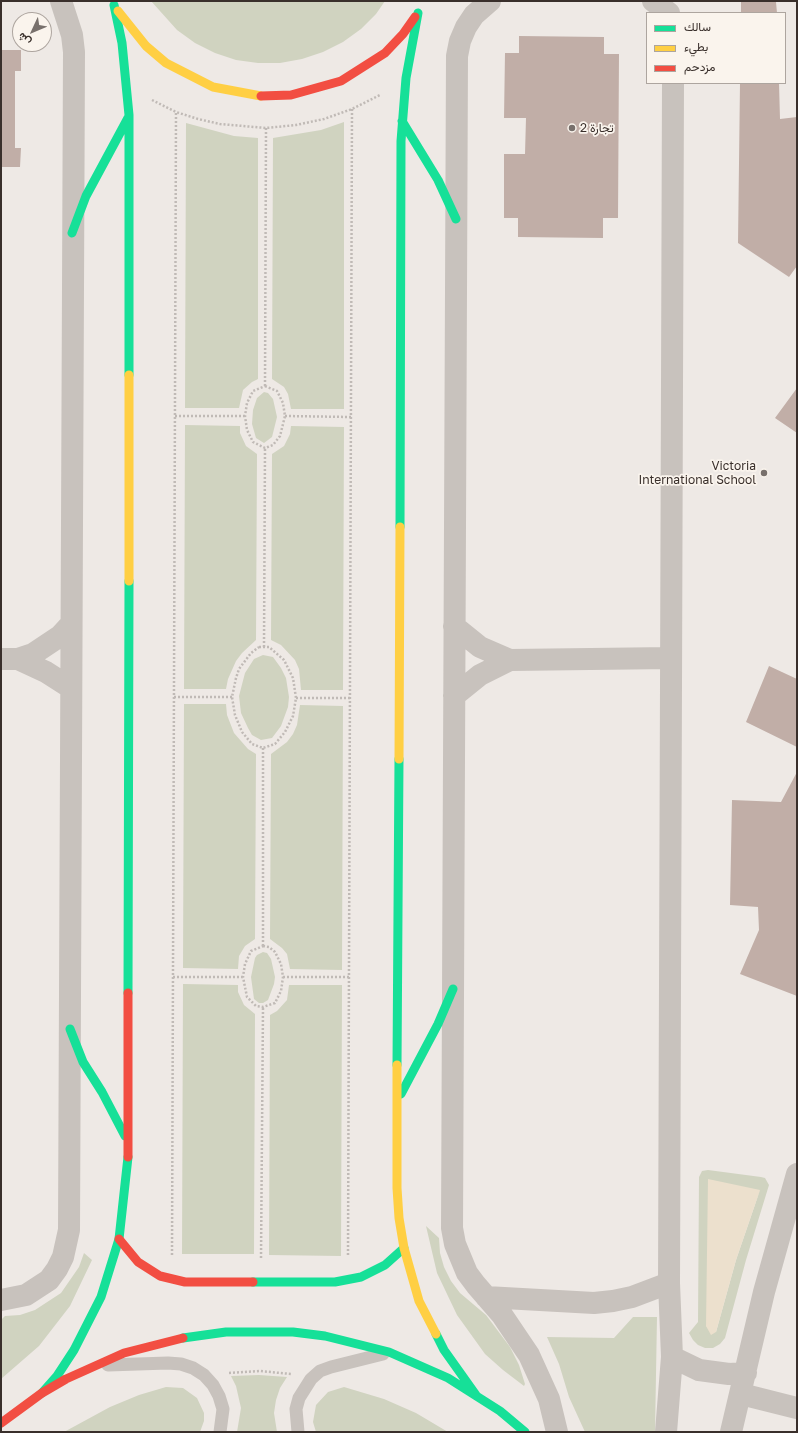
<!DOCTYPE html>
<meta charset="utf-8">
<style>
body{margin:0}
#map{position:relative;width:798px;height:1433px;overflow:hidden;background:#eee9e5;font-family:"Golos Text",Vazirmatn,sans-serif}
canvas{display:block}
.frame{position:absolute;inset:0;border:2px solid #392f2b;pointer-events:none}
.legend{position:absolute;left:646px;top:12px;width:140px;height:72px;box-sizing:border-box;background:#faf4ed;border:1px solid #ada59f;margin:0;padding:5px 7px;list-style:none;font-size:12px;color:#392f2b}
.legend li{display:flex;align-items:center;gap:8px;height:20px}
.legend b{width:20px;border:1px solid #ada59f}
.north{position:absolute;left:12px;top:12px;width:40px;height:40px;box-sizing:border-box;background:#faf4ed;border:1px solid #ada59f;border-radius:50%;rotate:226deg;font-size:11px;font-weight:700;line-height:16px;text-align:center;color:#392f2b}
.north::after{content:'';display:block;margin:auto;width:14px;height:18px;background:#78706c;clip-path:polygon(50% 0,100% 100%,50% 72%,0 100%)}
</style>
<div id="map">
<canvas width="798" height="1433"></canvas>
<div class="frame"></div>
<ul class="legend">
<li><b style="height:5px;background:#16e098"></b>سالك</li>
<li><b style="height:5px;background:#ffcf43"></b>بطيء</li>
<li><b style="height:5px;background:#f24e42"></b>مزدحم</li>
</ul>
<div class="north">ش</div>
</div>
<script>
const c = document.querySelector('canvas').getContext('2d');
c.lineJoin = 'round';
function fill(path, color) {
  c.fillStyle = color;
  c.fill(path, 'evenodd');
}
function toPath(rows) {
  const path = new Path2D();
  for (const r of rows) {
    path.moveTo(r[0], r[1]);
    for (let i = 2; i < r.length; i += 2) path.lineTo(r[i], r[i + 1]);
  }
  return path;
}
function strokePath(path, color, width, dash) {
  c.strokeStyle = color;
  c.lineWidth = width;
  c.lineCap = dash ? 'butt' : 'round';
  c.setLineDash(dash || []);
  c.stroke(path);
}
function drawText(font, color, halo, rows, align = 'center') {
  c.font = font + ' "Golos Text",Vazirmatn,sans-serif';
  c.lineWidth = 3.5;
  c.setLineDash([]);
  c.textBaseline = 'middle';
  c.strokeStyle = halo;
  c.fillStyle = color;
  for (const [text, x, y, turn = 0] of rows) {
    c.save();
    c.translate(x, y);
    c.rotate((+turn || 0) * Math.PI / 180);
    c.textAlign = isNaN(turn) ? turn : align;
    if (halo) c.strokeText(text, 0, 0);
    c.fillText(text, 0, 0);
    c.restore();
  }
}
fill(toPath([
 [151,1,385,1,376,14,361,29,343,42,323,52,302,59,280,63,258,63,236,60,215,53,195,43,177,30],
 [344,122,344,409,291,409,288,394,284,387,272,379,273,138,321,130],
 [186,123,234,136,258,138,258,379,252,382,243,390,239,408,185,408],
 [264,392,268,393,273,399,277,417,272,437,264,443,256,438,252,424,253,410,257,398],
 [185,425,240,426,240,433,246,446,257,454,256,640,242,653,236,661,228,679,226,689,184,689],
 [291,426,344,427,343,690,301,690,299,669,295,660,281,645,271,640,272,454,284,446,290,434],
 [263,655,273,657,281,668,286,678,289,697,288,707,281,726,272,738,261,740,252,735,248,728,241,713,239,696,245,673,254,659],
 [184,704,226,704,227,715,234,733,248,749,256,754,255,939,245,946,239,956,238,969,183,968],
 [300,705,343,706,342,970,290,969,287,954,282,948,270,939,271,754,287,742,293,734,297,725],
 [263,952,267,953,271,959,275,977,274,984,268,1000,263,1003,259,1003,254,999,251,977,255,958,257,955],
 [183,984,238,985,238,992,244,1005,255,1014,254,1254,182,1254],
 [289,985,342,985,341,1256,269,1255,270,1015,277,1011,287,1000],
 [708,1170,761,1177,765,1178,769,1185,746,1260,725,1338,720,1344,713,1348,705,1348,698,1345,693,1340,689,1333,698,1322,699,1177,702,1171],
 [760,1190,736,1260,716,1332,706,1326],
 [426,1226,439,1238,440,1253,444,1267,451,1281,460,1293,486,1315,510,1347,519,1365,525,1384,524,1386,503,1370,485,1354,457,1315,437,1273],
 [84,1253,92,1260,70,1306,39,1346,1,1379,1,1320,5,1316,20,1315,35,1310,61,1293,79,1267],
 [633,1317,657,1317,655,1432,585,1432,569,1397,559,1364,547,1337,614,1338],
 [259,1375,287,1377,280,1388,276,1400,274,1413,277,1432,237,1432,241,1408,236,1386,231,1376],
 [166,1387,183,1388,197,1398,204,1413,204,1421,200,1432,64,1432,110,1407,139,1395],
 [344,1387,384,1399,416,1413,448,1432,316,1432,313,1422,316,1405,328,1392]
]), '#d0d3c0');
fill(toPath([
 [708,1179,760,1190,736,1260,716,1332,711,1335,706,1326]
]), '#ece0cd');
fill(toPath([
 [741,1,776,2,777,13,741,13],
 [519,36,604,37,604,54,619,54,618,218,603,218,603,238,518,237,518,218,504,218,504,154,525,154,526,118,504,118,505,53,519,53],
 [2,50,21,50,21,71,15,71,15,148,21,148,20,167,1,167],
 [740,83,779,83,780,119,797,117,797,266,789,277,738,243],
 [797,388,797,433,775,418],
 [769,666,797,679,797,747,746,722],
 [797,772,797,996,740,974,759,930,758,907,730,905,732,800,781,802]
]), '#c1aea7');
strokePath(toPath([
 [152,100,176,112,198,119,220,124,266,128,296,125,324,119,352,109,380,95],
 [265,386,266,128],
 [265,386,277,391,283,403,285,416,280,436,273,445,265,448,253,442,247,430,245,416,247,403,253,391,265,386],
 [175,416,245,416],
 [285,416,351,417],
 [259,647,269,647,284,660,293,678,296,698,293,716,285,732,275,744,263,748,252,744,242,732,235,715,232,697,236,678,239,669,251,653,259,647],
 [264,647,265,448],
 [174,697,232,697],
 [296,698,350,698],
 [263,946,263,748],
 [263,946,269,947,275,952,281,964,283,977,281,991,275,1003,263,1007,256,1006,247,997,243,977,245,964,251,951,263,946],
 [173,977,243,977],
 [283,977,349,977],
 [172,1255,176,112],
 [348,1255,352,109],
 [261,1258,263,1007],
 [229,1373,260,1371,291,1374]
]), '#c0bab6', 2.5, [2, 2]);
strokePath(toPath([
 [108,1365,168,1363,181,1364,193,1368,204,1375,213,1385,219,1396,223,1409,220,1432],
 [298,1432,296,1409,299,1398,311,1379,320,1371,331,1367,383,1354]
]), '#c8c2bd', 13);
strokePath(toPath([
 [490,1,474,15,466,27,460,41,457,56,452,1228,455,1244,467,1273,476,1285,502,1315,529,1355,549,1399,557,1432],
 [653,1,669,13],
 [454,626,480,647,510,660,671,658],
 [1,659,18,659,33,654,60,636,71,624],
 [18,659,46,672,71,688],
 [454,696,480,675,510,660],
 [486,1297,594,1303,613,1301,632,1297,669,1283],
 [1,1300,26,1295,49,1280,57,1269,63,1257,69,1230,74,52,72,35,61,1],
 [672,1357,699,1370,729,1374,746,1373],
 [741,1394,797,1408],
 [666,1432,672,1357,669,1283,673,83],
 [731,1432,764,1292,797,1174]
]), '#c8c2bd', 22);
strokePath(toPath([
 [114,5,122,43,129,115,129,375],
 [402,121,438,180,456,219],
 [72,233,86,196,128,118],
 [400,527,401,141,406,78,418,13],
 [128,993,129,581],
 [70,1029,83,1062,102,1092,125,1136],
 [397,1065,399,759],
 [401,1094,438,1024,453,989],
 [253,1282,335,1282,361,1277,385,1265,404,1248],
 [436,1334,444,1350,476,1395],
 [183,1338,226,1332,293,1332,325,1336,389,1352,448,1378,500,1411,525,1432],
 [42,1393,57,1376,74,1350,101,1297,119,1239,128,1157]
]), '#16e098', 9);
strokePath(toPath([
 [118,11,146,46,166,63,213,87,261,96],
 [129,581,129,375],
 [399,759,400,527],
 [397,1065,397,1188,399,1218,404,1248,419,1301,436,1334]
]), '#ffcf43', 9);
strokePath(toPath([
 [261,96,291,95,341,81,385,53,403,34,415,17],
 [128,1157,128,993],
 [119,1239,138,1262,160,1276,185,1282,253,1282],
 [1,1423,42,1393,66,1379,124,1353,183,1338]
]), '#f24e42', 9);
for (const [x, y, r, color] of [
 [572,128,4,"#78706c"],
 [764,473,4,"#78706c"]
]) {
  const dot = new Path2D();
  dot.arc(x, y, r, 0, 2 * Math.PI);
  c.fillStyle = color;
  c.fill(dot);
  strokePath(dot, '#faf4ed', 1.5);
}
drawText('12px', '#392f2b', '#faf4ed', [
 ["تجارة 2",580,128],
 ["Victoria",756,466,"right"],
 ["International School",756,480,"right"]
], 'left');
</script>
